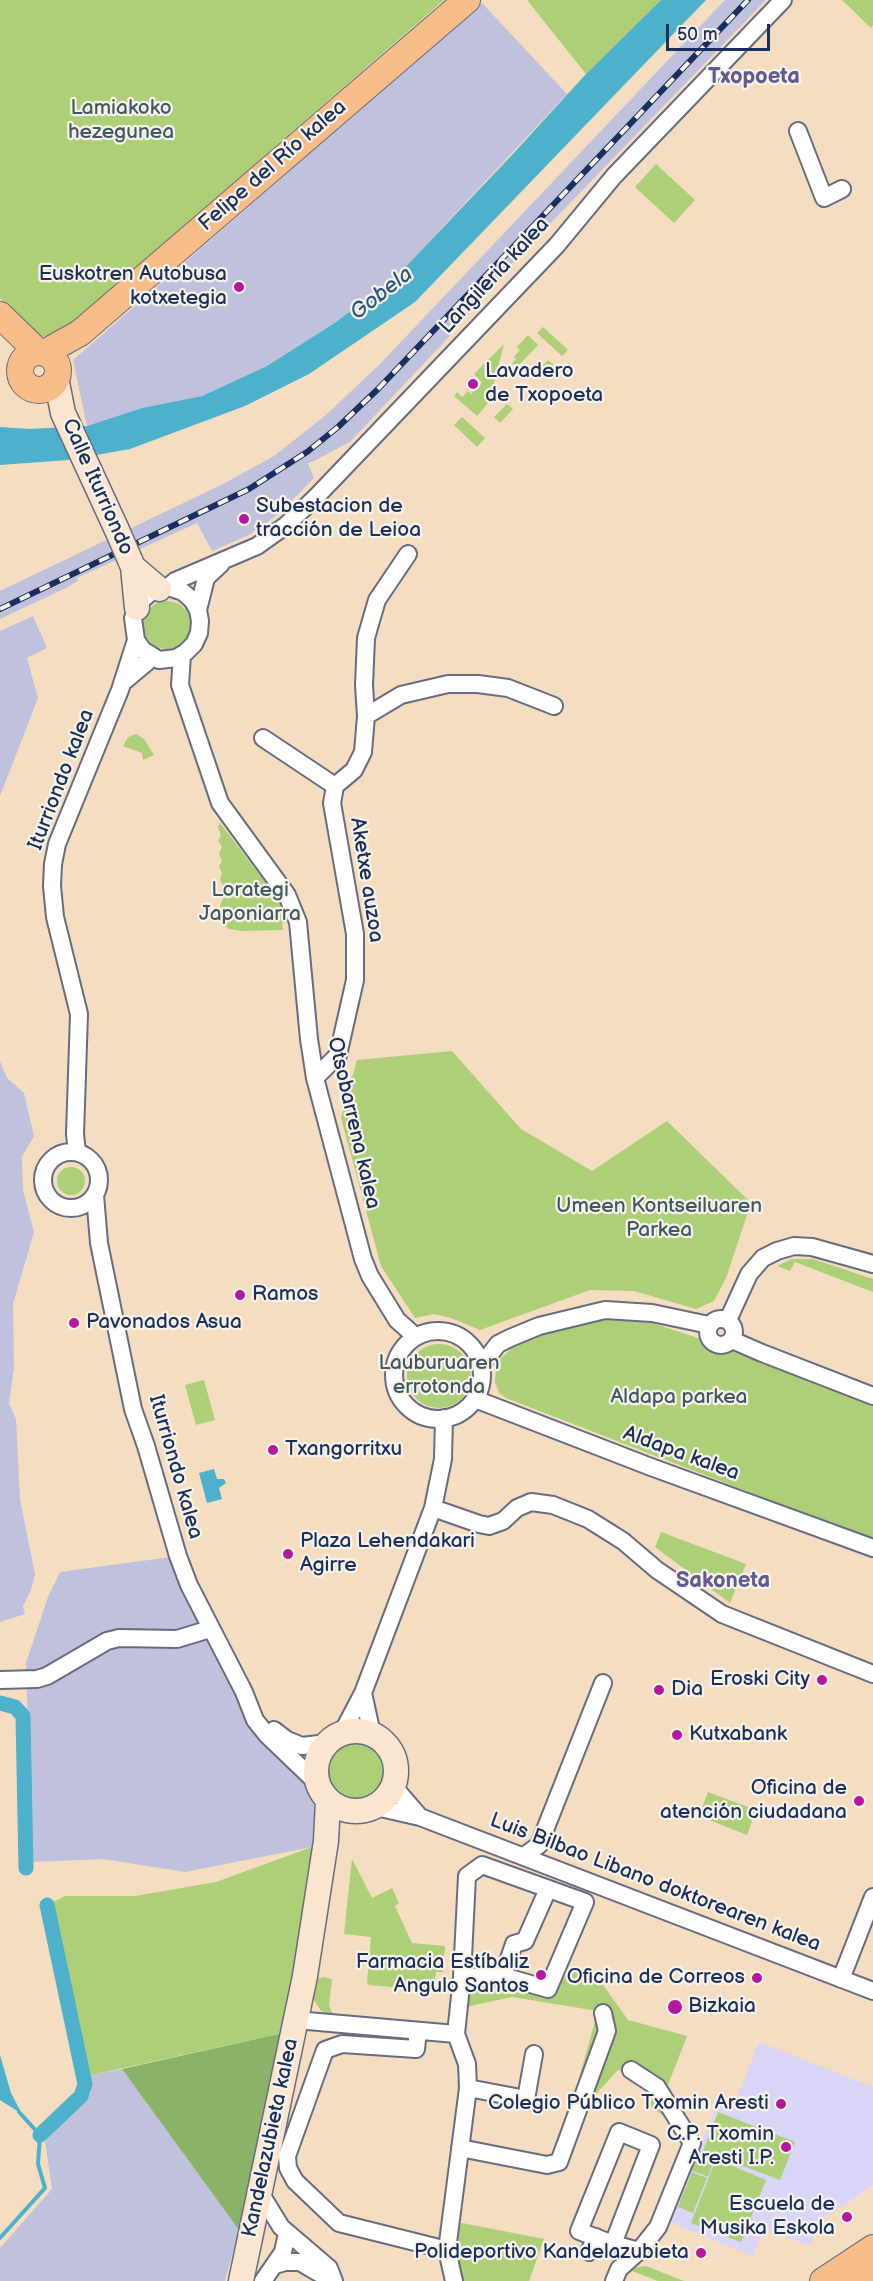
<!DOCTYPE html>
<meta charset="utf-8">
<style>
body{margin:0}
#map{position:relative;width:873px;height:2281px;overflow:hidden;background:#f4ddc0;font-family:"Balsamiq Sans",sans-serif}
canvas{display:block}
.scale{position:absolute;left:666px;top:24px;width:104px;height:27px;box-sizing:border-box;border:3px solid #1b2f5e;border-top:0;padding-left:8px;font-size:18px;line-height:21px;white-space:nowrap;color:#1b2f5e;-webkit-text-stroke:4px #f7f3e8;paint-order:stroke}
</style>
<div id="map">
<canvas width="873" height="2281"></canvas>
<div class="scale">50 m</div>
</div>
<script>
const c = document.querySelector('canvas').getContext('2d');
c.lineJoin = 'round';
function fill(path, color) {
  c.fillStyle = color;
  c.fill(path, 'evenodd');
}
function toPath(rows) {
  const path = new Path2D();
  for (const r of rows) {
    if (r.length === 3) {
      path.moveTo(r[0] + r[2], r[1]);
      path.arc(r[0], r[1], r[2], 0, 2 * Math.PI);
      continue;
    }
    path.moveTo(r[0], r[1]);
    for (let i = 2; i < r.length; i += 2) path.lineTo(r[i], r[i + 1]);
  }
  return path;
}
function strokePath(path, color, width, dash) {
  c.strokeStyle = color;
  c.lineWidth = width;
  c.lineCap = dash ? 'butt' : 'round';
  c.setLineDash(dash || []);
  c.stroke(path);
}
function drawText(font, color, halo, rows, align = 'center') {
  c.font = font + ' "Balsamiq Sans",sans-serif';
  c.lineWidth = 4.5;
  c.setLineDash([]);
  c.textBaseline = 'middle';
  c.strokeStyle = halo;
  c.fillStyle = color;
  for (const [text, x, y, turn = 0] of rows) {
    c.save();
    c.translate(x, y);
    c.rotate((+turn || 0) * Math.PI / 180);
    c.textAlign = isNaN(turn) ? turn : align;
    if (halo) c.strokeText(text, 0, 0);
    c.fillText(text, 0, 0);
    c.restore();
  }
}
fill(toPath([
 [759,2042,873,2087,873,2185,821,2221,810,2246,764,2228,753,2256,668,2222,718,2103,732,2109]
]), '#dad6f7');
fill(toPath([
 [725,0,766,0,518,257,446,340,350,442,308,464,314,478,281,512,249,535,212,551,197,523,77,578,78,581,66,588,0,619,0,591,223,484,274,456,326,415,380,364],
 [482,3,567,94,394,279,333,324,267,366,202,396,142,408,87,426,73,360],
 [33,616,47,648,27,658,38,698,0,796,0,631],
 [0,1061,7,1078,24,1093,34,1136,22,1157,23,1190,34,1232,13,1304,14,1367,9,1404,16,1419,20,1500,35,1574,31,1590,23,1606,25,1614,0,1622],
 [178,1556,267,1735,290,1756,316,1800,320,1821,312,1847,185,1872,103,1859,32,1862,26,1663,48,1597,60,1572],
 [122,2069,239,2230,225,2281,0,2281,0,2248,52,2189,45,2141,91,2093,91,2075]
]), '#c0c2dd');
fill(toPath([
 [0,0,444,0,75,320,57,335,37,337,21,326,0,298],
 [527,0,661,0,586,74],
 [842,0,873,0,873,25,871,28],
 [656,164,695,200,674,223,635,187],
 [543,327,568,350,562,356,537,333],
 [528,335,538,345,517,367,512,363,516,359,514,357,520,350,517,347],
 [504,344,489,402,477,416,454,396,457,392,462,397,468,391,471,394,482,383,474,374],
 [548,360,554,365,540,379,535,373],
 [507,404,513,409,500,423,494,417],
 [462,417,485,438,477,447,454,425],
 [167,625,24],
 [136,734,144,739,154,755,143,760,142,753,123,746,128,737],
 [220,823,279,900,289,922,282,923,283,930,243,931,229,929,225,926,220,918,223,912,220,905,223,899,220,892,223,886,220,879,222,874,219,866,222,861,219,854,222,847,218,840,221,836,218,827],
 [452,1051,521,1129,592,1171,667,1121,751,1203,726,1278,714,1301,696,1309,634,1291,590,1290,480,1330,451,1318,434,1314,415,1318,381,1266,341,1118,357,1060],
 [71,1181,14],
 [792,1259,813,1259,873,1279,873,1292,795,1262,790,1271,777,1266],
 [615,1319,652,1323,692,1336,873,1406,873,1540,506,1398,499,1393,495,1382,496,1369,501,1358,512,1348,550,1330,586,1320],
 [439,1376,32],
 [204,1380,215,1420,196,1425,185,1385],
 [661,1532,746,1564,730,1603,655,1547],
 [359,1771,31],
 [708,1792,756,1810,747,1835,699,1816],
 [312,1847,308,1896,283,2033,91,2075,47,1905,65,1896,135,1896,216,1882],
 [352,1859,372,1898,392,1888,399,1903,395,1906,412,1943,445,1946,443,1972,436,1972,434,1991,369,1985,367,1983,371,1937,344,1934],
 [580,1971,596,1975,628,2020,687,2036,666,2090,669,2119,649,2106,658,2085,637,2072,618,2070,565,2128,598,2011,512,1997,465,2007,467,1983,496,1976,554,1994,566,1975],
 [323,1977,332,1979,329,2006,334,2016,321,2011,311,1995,313,1980],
 [718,2112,795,2142,780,2180,703,2151],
 [699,2150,715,2157,708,2177,691,2170],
 [716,2159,766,2180,741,2242,691,2223],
 [692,2172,707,2178,693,2213,678,2207],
 [457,2222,544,2239,529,2281,458,2281,452,2250],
 [646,2266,684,2281,658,2281,627,2269]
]), '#adcf78');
fill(toPath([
 [283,2033,239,2230,122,2069]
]), '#8ab268');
fill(toPath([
 [661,0,706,0,415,302,309,374,245,406,130,449,68,460,0,465,0,427,29,429,87,426,142,408,202,396,267,366,333,324,394,279,512,155,586,74],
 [214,1469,217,1479,224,1479,226,1483,219,1488,222,1499,207,1503,199,1473],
 [0,2055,11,2093,22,2114,0,2100]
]), '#4db1cc');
strokePath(toPath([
 [0,2238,45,2188,38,2164,40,2135,19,2112]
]), '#4db1cc', 4);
strokePath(toPath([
 [0,1703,15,1707,23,1716,26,1868],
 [40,2135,81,2096,85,2084,47,1905]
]), '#4db1cc', 15);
const street = toPath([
 [798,131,824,198,842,189],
 [168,587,175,581,257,546,285,526,316,497,557,245,614,176,783,0],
 [168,587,183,592,192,600,198,610,200,621,199,633,194,644,186,652,176,658,159,660,143,650,136,640,133,618,142,600,150,593,168,587],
 [198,610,206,578,221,564],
 [182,655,180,685,220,803,287,895,298,922,309,1039,315,1078,363,1259,370,1276,397,1320,416,1337],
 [122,683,153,657],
 [366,716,401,695,448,684,478,684,508,688,554,706],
 [263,738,335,786],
 [315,1078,338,1055,355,980,355,934,332,803,335,786,354,770,363,752,366,716,364,685,366,638,377,600,408,554],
 [71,1180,28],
 [77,1152,75,1134,79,1014,55,917,52,886,53,864,57,844,120,690,136,640],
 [95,1195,99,1243,133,1409,146,1446,178,1556,189,1585,244,1692,255,1720,267,1735,318,1784],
 [721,1332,13],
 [728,1320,749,1274,763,1258,777,1251,794,1246,812,1247,873,1264],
 [438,1375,44],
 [732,1340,762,1353,873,1396],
 [481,1366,498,1344,510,1338,539,1326,605,1310,652,1313,709,1325],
 [475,1399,651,1467,873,1548],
 [433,1508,479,1524,489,1526,503,1521,517,1508,531,1502,553,1505,588,1519,623,1541,657,1570,722,1614,873,1674],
 [0,1680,37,1679,47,1676,107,1641,119,1638,177,1639,210,1629],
 [363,1693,372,1734],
 [274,1730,287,1740,302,1746,327,1743],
 [342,1733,363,1693,433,1508,443,1459,444,1418],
 [394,1787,420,1817],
 [376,1807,420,1817,873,1991],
 [524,1856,539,1845,603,1683],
 [503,1976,514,1944,525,1941,548,1889],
 [841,1979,873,1897],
 [296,2020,456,2034],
 [418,2031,416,2049,342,2044,325,2050,287,2156,288,2168,295,2181,339,2223,447,2250],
 [468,2088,526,2099,534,2054],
 [460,2148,547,2165,559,2162,607,2031,603,2013],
 [259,2191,281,2227,329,2268,334,2281],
 [613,2244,651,2145,619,2132,579,2231,613,2244,639,2251],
 [589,2252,596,2237],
 [275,2265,285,2262,300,2262,329,2279],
 [263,2281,283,2252,287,2233],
 [454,2281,447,2250,468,2088,467,2064,456,2034,462,1977,467,1876,482,1865,585,1902,548,1989,503,1976,462,1977],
 [614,2281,619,2269,639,2251,658,2227,692,2143,657,2087,631,2070]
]);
const secondary = toPath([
 [56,378,63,413,117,530],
 [130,560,133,567,137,608],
 [133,567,159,589],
 [356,1771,40],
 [241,2281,305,1976,326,1841,328,1801]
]);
const primary = toPath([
 [0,315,38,352],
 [39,371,19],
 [44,353,80,333,467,0],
 [823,2281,873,2248]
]);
const highway = toPath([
 [857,2281,873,2270]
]);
strokePath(street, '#676c80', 20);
strokePath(secondary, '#676c80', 27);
strokePath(primary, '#676c80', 28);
strokePath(highway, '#676c80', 33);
strokePath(street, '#fff', 16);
strokePath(secondary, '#fce5cf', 24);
strokePath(primary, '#f7bd88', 26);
strokePath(highway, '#f7bd88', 30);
const rail = toPath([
 [0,609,249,489,307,452,338,427,378,389,748,0]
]);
strokePath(rail, '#1b2f5e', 6);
strokePath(rail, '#f7f3e8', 4, [11]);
const secondaryBridge = toPath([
 [117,530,130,560]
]);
strokePath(secondaryBridge, '#676c80', 27, []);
strokePath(secondaryBridge, '#fce5cf', 24);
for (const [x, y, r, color] of [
 [239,287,6,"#b5179e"],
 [473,384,6,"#b5179e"],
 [244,519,6,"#b5179e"],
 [240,1295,6,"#b5179e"],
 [74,1323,6,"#b5179e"],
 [273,1450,6,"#b5179e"],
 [288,1554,6,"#b5179e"],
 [822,1680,6,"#b5179e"],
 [659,1690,6,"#b5179e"],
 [677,1735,6,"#b5179e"],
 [859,1801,6,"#b5179e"],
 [541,1975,6,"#b5179e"],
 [757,1978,6,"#b5179e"],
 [675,2007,8,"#b5179e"],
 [781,2104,6,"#b5179e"],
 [786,2147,6,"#b5179e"],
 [847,2217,6,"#b5179e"],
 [701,2253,6,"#b5179e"]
]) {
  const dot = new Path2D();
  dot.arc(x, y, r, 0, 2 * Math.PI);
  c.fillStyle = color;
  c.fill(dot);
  strokePath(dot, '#f7f3e8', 2);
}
drawText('21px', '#405764', '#f7f3e8', [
 ["Lamiakoko",121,109],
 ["hezegunea",121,133],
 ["Lorategi",250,891],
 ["Japoniarra",250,915],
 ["Umeen Kontseiluaren",659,1207],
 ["Parkea",659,1231],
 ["Lauburuaren",439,1364],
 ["errotonda",439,1388],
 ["Aldapa parkea",679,1398]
]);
drawText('21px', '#1b2f5e', '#f7f3e8', [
 ["Felipe del Río kalea",273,166,-41],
 ["Langileria kalea",495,276,-47],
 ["Calle Iturriondo",97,487,66],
 ["Iturriondo kalea",62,780,-69],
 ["Aketxe auzoa",366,880,81],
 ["Otsobarrena kalea",353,1123,77],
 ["Aldapa kalea",681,1454,20],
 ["Iturriondo kalea",175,1467,74],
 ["Luis Bilbao Libano doktorearen kalea",655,1883,21],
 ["Kandelazubieta kalea",271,2138,-78]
]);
drawText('21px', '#1b2f5e', '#f7f3e8', [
 ["Euskotren Autobusa",227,275],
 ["kotxetegia",227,299],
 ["Lavadero",485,372,"left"],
 ["de Txopoeta",485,396,"left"],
 ["Subestacion de",256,507,"left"],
 ["tracción de Leioa",256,531,"left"],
 ["Ramos",252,1295,"left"],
 ["Pavonados Asua",86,1323,"left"],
 ["Txangorritxu",285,1450,"left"],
 ["Plaza Lehendakari",300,1542,"left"],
 ["Agirre",300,1566,"left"],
 ["Eroski City",810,1680],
 ["Dia",671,1690,"left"],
 ["Kutxabank",689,1735,"left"],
 ["Oficina de",847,1789],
 ["atención ciudadana",847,1813],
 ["Farmacia Estíbaliz",529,1963],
 ["Angulo Santos",529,1987],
 ["Oficina de Correos",745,1978],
 ["Bizkaia",688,2007,"left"],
 ["Colegio Público Txomin Aresti",769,2104],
 ["C.P. Txomin",774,2135],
 ["Aresti I.P.",774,2159],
 ["Escuela de",835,2205],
 ["Musika Eskola",835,2229],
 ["Polideportivo Kandelazubieta",689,2253]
], 'right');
drawText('bold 22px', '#625b8f', '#f7f3e8', [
 ["Txopoeta",754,77],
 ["Sakoneta",723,1581]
]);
drawText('italic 22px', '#2a567f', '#f7f3e8', [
 ["Gobela",382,294,-38]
]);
</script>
